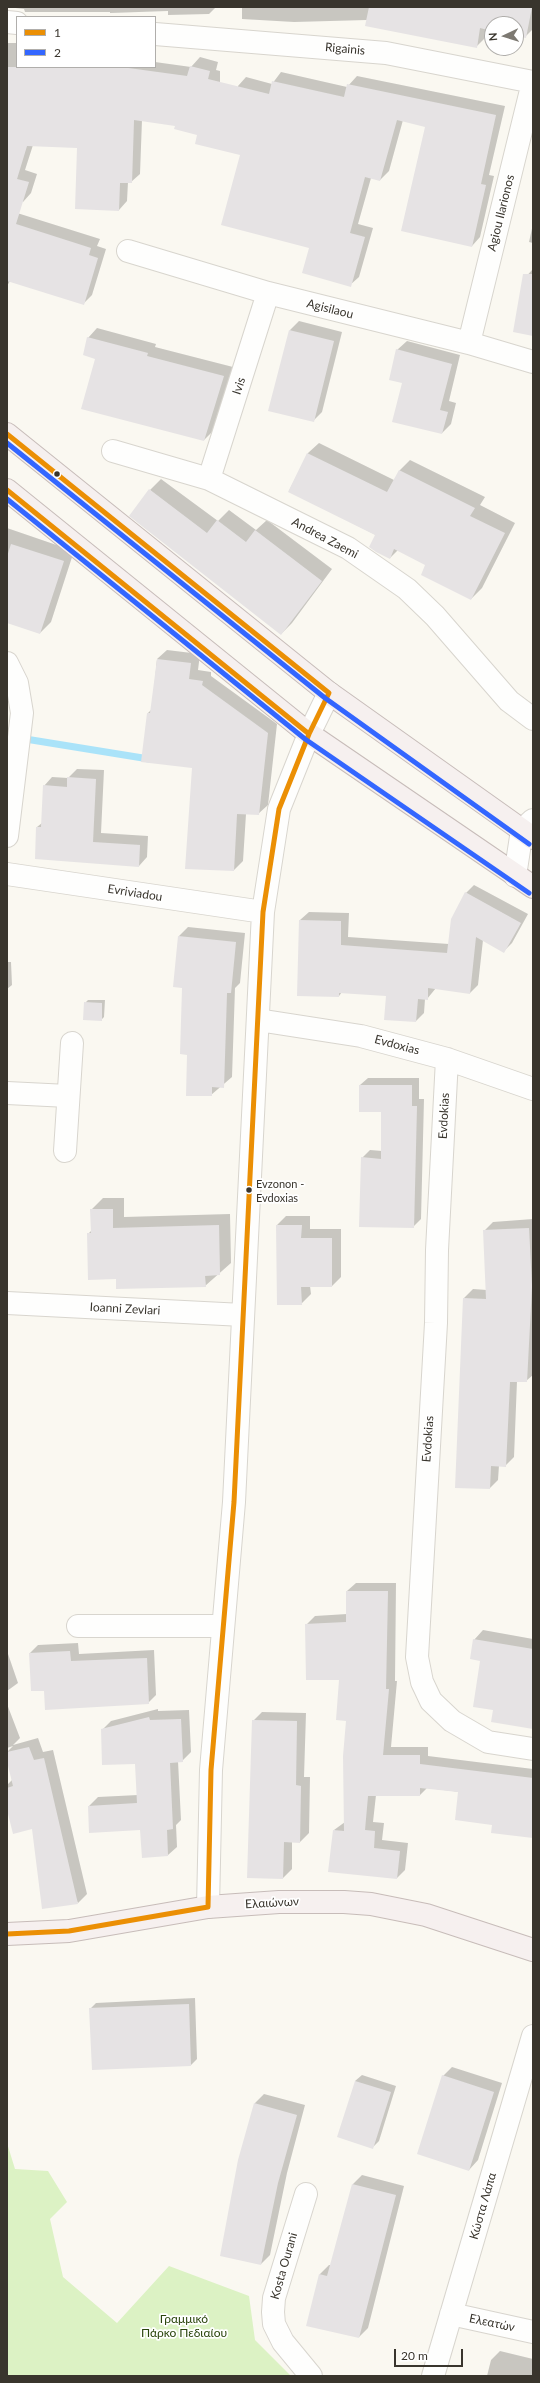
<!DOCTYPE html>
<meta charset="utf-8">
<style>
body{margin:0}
#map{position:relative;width:540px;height:2383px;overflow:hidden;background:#faf8f1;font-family:Lato,sans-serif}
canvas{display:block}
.frame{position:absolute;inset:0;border:8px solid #39352d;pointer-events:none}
.legend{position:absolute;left:16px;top:16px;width:140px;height:52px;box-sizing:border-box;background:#fff;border:1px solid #b0aeab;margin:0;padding:5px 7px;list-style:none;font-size:12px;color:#39352d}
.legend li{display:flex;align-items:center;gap:8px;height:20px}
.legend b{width:20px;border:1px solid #b0aeab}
.north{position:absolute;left:484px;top:16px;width:40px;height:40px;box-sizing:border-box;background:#fff;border:1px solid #b0aeab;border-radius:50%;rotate:266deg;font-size:11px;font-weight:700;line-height:16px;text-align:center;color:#39352d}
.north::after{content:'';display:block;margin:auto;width:14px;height:18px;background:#7d7972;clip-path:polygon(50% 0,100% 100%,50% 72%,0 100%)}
.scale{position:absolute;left:394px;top:2349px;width:69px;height:18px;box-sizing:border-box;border:2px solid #39352d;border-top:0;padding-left:5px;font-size:12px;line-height:14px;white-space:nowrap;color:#39352d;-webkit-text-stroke:3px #fff;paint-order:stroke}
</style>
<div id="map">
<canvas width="540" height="2383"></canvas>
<div class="frame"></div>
<ul class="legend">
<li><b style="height:5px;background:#eb8f04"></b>1</li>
<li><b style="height:5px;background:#36f"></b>2</li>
</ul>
<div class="north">N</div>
<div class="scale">20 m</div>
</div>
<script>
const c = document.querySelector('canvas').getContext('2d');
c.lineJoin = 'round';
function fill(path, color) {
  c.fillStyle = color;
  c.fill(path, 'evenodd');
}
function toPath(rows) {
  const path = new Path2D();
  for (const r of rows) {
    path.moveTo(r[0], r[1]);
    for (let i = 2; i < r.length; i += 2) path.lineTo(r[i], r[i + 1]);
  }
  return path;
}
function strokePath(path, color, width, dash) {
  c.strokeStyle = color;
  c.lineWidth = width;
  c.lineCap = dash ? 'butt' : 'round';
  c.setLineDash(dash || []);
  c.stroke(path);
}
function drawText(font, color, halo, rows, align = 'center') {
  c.font = font + ' Lato,sans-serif';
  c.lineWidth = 3.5;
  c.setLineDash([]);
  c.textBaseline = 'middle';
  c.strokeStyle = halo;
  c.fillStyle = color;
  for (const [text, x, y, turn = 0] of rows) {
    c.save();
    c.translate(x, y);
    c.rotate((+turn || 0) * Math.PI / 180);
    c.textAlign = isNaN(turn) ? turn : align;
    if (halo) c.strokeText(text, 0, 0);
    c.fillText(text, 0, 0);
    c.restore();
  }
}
fill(toPath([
 [7,2143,15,2169,48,2171,67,2202,50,2219,63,2277,117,2323,169,2266,249,2296,255,2340,291,2376,7,2376]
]), '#dcf2c4');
fill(toPath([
 [7,7,216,7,209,14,168,15,168,11,110,13,110,12,25,12,24,9],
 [242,7,533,7,533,29,525,37,516,35,516,24,492,24,492,30,486,29,484,39,476,47,367,20,294,22,242,19],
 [7,43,17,43,17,67,155,67,155,62,191,67,200,57,218,62,216,70,220,71,220,94,237,95,238,86,246,77,272,84,281,72,347,87,357,76,505,106,489,175,494,176,480,237,472,246,426,126,403,120,389,171,380,180,371,178,358,224,373,228,359,277,350,285,310,248,241,154,176,125,142,120,140,174,131,182,128,182,127,201,119,210,78,147,33,145,25,170,37,174,31,193,23,202,7,197],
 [14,212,100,239,97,246,106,249,92,295,83,304,10,281,7,286,7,219],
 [533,224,533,243,529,242],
 [532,270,533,271,533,335,523,280],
 [299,321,342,332,322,412,313,421,290,330],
 [97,328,156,344,155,347,233,367,213,431,204,440,96,358,88,338],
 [407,341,460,355,449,401,456,403,451,424,442,433,403,383,397,350],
 [319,443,394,480,400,470,410,460,485,497,480,505,515,523,482,588,471,599,427,564,398,550,390,558,376,535,289,491,308,453],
 [161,479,218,521,229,510,256,530,267,520,332,569,292,623,281,634,150,490],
 [7,528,74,551,51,622,40,633,7,622],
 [167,650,200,654,198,670,211,672,211,676,277,724,268,805,258,814,246,814,243,861,234,870,186,868,193,767,148,713,152,709,157,659],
 [77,769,104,770,101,833,148,836,147,857,139,866,37,827,42,823,44,786,52,777,68,778],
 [474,885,528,914,512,943,504,951,483,940,478,985,470,993,436,988,427,999,425,999,424,1013,416,1021,387,995,342,992,339,996,300,920,309,912,349,913,348,937,449,944,466,893],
 [188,927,245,933,240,983,235,988,232,1077,211,1095,188,1054,183,987,174,987,179,936],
 [7,962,11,962,12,985,7,989],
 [88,1000,105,1000,104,1017,101,1020,85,1003],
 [368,1078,419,1078,419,1099,424,1099,421,1219,413,1227,362,1158,370,1150,382,1151,382,1111,360,1085],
 [103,1198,124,1198,124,1217,230,1214,231,1263,205,1286,117,1278,88,1234,92,1230,91,1210],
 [286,1216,310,1216,310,1229,341,1229,341,1277,332,1286,310,1286,311,1294,301,1304,277,1225],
 [533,1219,533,1375,526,1381,517,1381,514,1457,505,1466,499,1465,498,1480,490,1488,464,1298,473,1289,487,1290,484,1231,493,1222],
 [356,1583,396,1583,395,1681,397,1681,391,1747,428,1747,428,1756,533,1769,533,1836,493,1824,460,1792,427,1788,420,1795,376,1795,373,1822,384,1823,382,1840,408,1843,405,1870,397,1878,334,1830,345,1822,347,1720,340,1679,306,1625,315,1616,347,1614,347,1591],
 [483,1630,533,1639,533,1728,494,1709,474,1640],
 [78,1643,79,1654,154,1650,156,1695,148,1703,45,1690,30,1653,38,1645],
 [7,1651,18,1683,7,1691],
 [7,1704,20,1738,13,1745,38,1738,43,1752,53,1750,87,1894,78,1903,33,1828,7,1806,7,1785,12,1780,7,1752,13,1746,7,1748],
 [158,1709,158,1711,189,1710,191,1752,182,1761,178,1761,181,1820,176,1825,177,1847,168,1855,141,1829,89,1806,98,1797,138,1795,136,1763,102,1730,111,1721],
 [262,1712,306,1713,304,1777,310,1777,309,1833,300,1842,292,1842,292,1869,283,1878,253,1721],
 [195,1998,197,2059,191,2065,90,2009,96,2003],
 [452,2067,502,2083,478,2160,469,2170,443,2076],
 [362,2075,396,2086,379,2141,372,2148,355,2081],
 [264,2094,305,2105,287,2173,270,2255,261,2264,255,2103],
 [362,2175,404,2186,368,2328,359,2337,308,2325,320,2274,329,2265,331,2265,353,2184],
 [500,2351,533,2359,533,2376,487,2376,491,2360]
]), '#0003');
strokePath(toPath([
 [7,736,149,759]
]), '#aae3f9', 7);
fill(toPath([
 [369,7,532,7,526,38,516,36,516,24,492,24,492,31,480,28,477,48,365,26],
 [190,66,210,71,208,79,269,94,272,81,344,97,347,84,496,115,481,184,486,185,472,247,401,231,425,127,397,120,380,181,365,177,350,233,365,237,351,287,302,273,309,248,221,225,240,155,195,144,197,135,174,129,175,126,134,120,132,183,120,183,119,211,75,209,77,148,27,146,17,179,29,182,16,224,91,248,89,255,98,258,84,305,7,281,7,67,121,67,187,76],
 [523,274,533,274,533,336,513,332],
 [289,330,334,341,314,422,268,411],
 [87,337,148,353,147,356,224,376,204,441,81,409,95,359,83,355],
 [396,349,452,364,440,410,448,412,442,434,392,422,402,383,389,380],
 [307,453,387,492,399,470,475,508,470,516,505,533,471,600,421,575,425,565,394,549,390,559,376,552,369,547,375,535,288,492],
 [149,489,207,533,217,520,246,542,255,530,322,581,281,635,129,516],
 [11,544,64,561,40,634,7,623,7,557],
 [157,659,191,663,189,679,203,681,202,685,268,733,259,815,237,814,234,871,185,869,192,768,141,762,147,713,150,713],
 [67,777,96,779,93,842,140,845,139,867,35,859,36,827,41,827,43,785,67,787],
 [465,892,521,923,504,953,476,937,470,994,428,988,428,1000,418,999,416,1022,384,1020,386,996,339,993,339,997,297,996,299,920,341,921,341,945,447,953,451,919],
 [178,936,236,942,231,993,227,993,224,1088,212,1087,212,1096,186,1096,187,1055,180,1054,182,988,173,987],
 [84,1002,102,1003,102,1021,83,1020],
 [359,1085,412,1085,412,1106,417,1106,414,1228,359,1227,361,1157,381,1159,381,1112,359,1112],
 [90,1209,113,1209,113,1228,219,1225,220,1275,205,1276,206,1287,116,1289,116,1279,88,1280,87,1233,91,1233],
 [276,1225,302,1225,301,1238,332,1238,332,1287,301,1287,302,1305,277,1305],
 [529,1228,532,1286,527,1382,510,1382,506,1467,491,1466,490,1489,455,1488,463,1298,486,1299,483,1230],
 [346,1591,388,1591,386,1689,389,1689,383,1755,420,1755,420,1764,533,1778,533,1838,491,1833,492,1825,455,1820,458,1792,420,1788,420,1796,368,1796,365,1830,375,1831,374,1848,400,1851,397,1879,328,1872,333,1830,344,1831,343,1756,346,1721,336,1720,339,1680,306,1680,305,1624,346,1622],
 [473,1639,533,1649,533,1729,491,1722,493,1710,473,1707,480,1661,470,1659],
 [70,1651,71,1661,147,1658,149,1704,45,1710,44,1691,31,1691,29,1653],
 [149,1717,150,1720,181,1719,183,1762,170,1763,173,1829,167,1830,168,1856,142,1858,140,1830,89,1833,88,1806,137,1803,135,1764,102,1765,101,1729],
 [252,1720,297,1721,296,1785,301,1786,300,1843,284,1842,283,1879,247,1878],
 [29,1747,34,1760,44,1758,78,1904,42,1909,32,1829,13,1834,7,1810,7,1788,13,1786,7,1762,7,1752],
 [189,2004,191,2066,92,2070,89,2008],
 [442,2075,494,2092,469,2171,417,2154],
 [355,2081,391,2092,373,2149,337,2137],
 [254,2103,297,2115,278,2183,261,2265,220,2256,238,2160],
 [352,2184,396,2195,359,2338,306,2326,319,2274,327,2276]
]), '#e6e3e4');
const minor = toPath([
 [7,22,17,23],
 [155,34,386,53,533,82],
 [128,251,268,293,469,343,533,362],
 [469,343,533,82],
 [113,451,209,479,348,548,407,589,435,616,509,701,533,719],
 [209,479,268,293],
 [7,663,17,683,22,713,7,836],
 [7,874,263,912],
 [515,876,522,830,533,820],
 [258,1020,361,1036,447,1059,533,1089],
 [447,1059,437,1250,436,1323,417,1657,422,1682,431,1701,452,1721,488,1742,533,1749],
 [7,1093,68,1096],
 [65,1151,72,1043],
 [7,1303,243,1315],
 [78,1626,223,1626],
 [208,1907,211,1770,234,1502,263,912,279,809,309,734,329,693],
 [306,2194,274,2298,273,2312,274,2324,283,2342,311,2376],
 [451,2314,533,2332],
 [433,2376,533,2036]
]);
const major = toPath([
 [7,434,329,693,533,838],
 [7,490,309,734,533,887],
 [7,1934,69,1931,208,1907,279,1902,344,1902,371,1904,426,1915,533,1950]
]);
strokePath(minor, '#d8d5ce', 24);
strokePath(major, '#c7bcb9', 24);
strokePath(minor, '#fefefd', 22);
strokePath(major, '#f6f0ef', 22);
strokePath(toPath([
 [7,434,329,693,309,734,279,809,263,912,234,1502,211,1770,208,1907,69,1931,7,1934],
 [7,490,309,734]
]), '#eb8f04', 5);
strokePath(toPath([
 [7,443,325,698,529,844],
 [7,499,305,739,529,893]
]), '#36f', 5);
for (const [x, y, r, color] of [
 [57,474,3.5,"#39352d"],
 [249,1190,3.5,"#39352d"]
]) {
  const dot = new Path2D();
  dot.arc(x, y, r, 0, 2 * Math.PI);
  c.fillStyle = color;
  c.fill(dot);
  strokePath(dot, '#fff', 1.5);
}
drawText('11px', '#39352d', '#fff', [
 ["Evzonon -",256,1184],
 ["Evdoxias",256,1198]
], 'left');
drawText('12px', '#39352d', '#fff', [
 ["Rigainis",345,49,5],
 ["Agiou Ilarionos",501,213,-76],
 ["Agisilaou",330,309,14],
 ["Ivis",239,386,-72],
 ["Andrea Zaemi",325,538,28],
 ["Evriviadou",135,893,9],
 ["Evdoxias",397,1045,15],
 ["Evdokias",444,1116,-87],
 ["Ioanni Zevlari",125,1309,3],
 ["Evdokias",428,1439,-86],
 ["Ελαιώνων",272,1903,-3],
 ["Κώστα Λάπα",483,2206,-74],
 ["Kosta Ourani",284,2266,-74],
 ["Ελεατών",492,2323,12]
]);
drawText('12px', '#2a450c', '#fff', [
 ["Γραμμικό",184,2319],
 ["Πάρκο Πεδιαίου",184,2333]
]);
</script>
